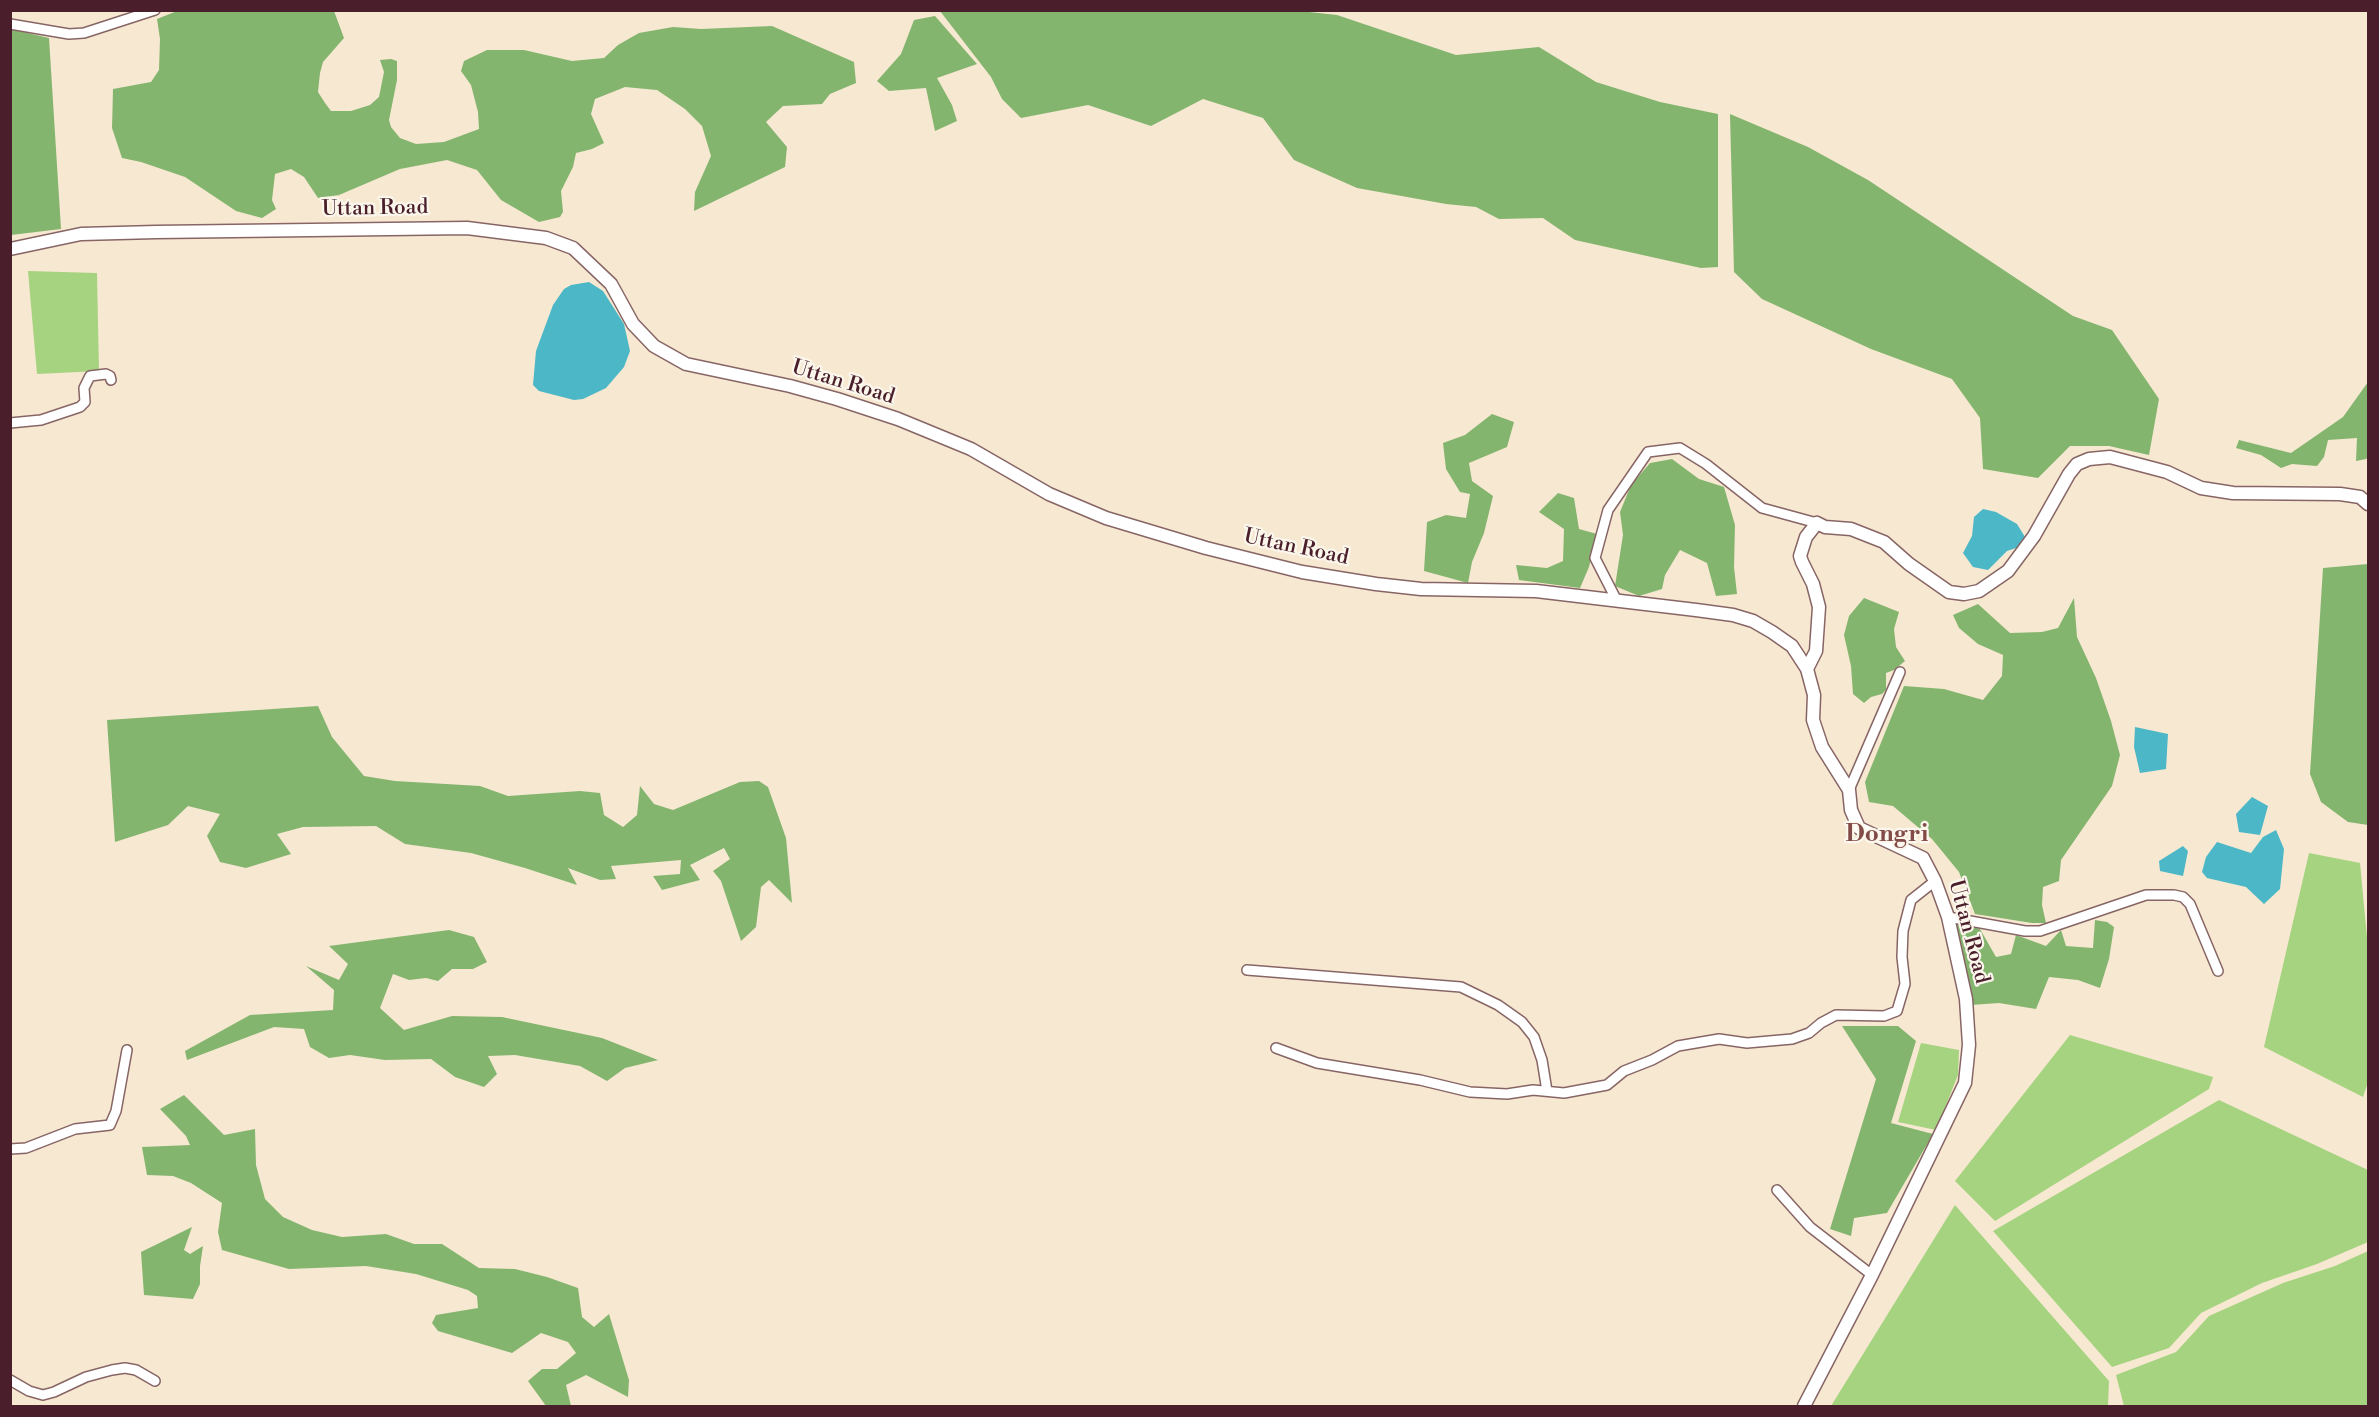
<!DOCTYPE html>
<style>
body{margin:0}
#map{position:relative;width:2379px;height:1417px;overflow:hidden;background:#f7e8d2;font-family:"Libre Bodoni",serif}
canvas{display:block}
.frame{position:absolute;inset:0;border:12px solid #4a1f2b;pointer-events:none}
</style>
<div id="map">
<canvas width="2379" height="1417"></canvas>
<div class="frame"></div>
</div>
<script>
const c = document.querySelector('canvas').getContext('2d');
c.lineJoin = 'round';
function fill(path, color) {
  c.fillStyle = color;
  c.fill(path, 'evenodd');
}
function toPath(rows) {
  const path = new Path2D();
  for (const r of rows) {
    path.moveTo(r[0], r[1]);
    for (let i = 2; i < r.length; i += 2) path.lineTo(r[i], r[i + 1]);
  }
  return path;
}
function strokePath(path, color, width, dash) {
  c.strokeStyle = color;
  c.lineWidth = width;
  c.lineCap = dash ? 'butt' : 'round';
  c.setLineDash(dash || []);
  c.stroke(path);
}
function drawText(font, color, halo, rows, align = 'center') {
  c.font = font + ' "Libre Bodoni",serif';
  c.lineWidth = 4.5;
  c.setLineDash([]);
  c.textBaseline = 'middle';
  c.strokeStyle = halo;
  c.fillStyle = color;
  for (const [text, x, y, turn = 0] of rows) {
    c.save();
    c.translate(x, y);
    c.rotate((+turn || 0) * Math.PI / 180);
    c.textAlign = isNaN(turn) ? turn : align;
    if (halo) c.strokeText(text, 0, 0);
    c.fillText(text, 0, 0);
    c.restore();
  }
}
fill(toPath([
 [28,271,97,273,99,371,37,374],
 [2309,853,2360,863,2368,948,2368,1082,2363,1097,2264,1047],
 [2070,1035,2213,1077,2209,1089,1995,1221,1955,1181],
 [1921,1043,1959,1050,1958,1075,1936,1130,1898,1122],
 [2219,1100,2368,1170,2368,1242,2317,1264,2262,1283,2201,1313,2169,1348,2112,1367,1993,1231],
 [1955,1205,2109,1381,2108,1405,1831,1406],
 [2368,1251,2368,1405,2124,1406,2116,1375,2176,1352,2209,1316,2283,1283,2335,1266]
]), '#a6d380');
fill(toPath([
 [177,11,334,11,344,38,323,62,320,73,318,92,325,103,331,111,351,111,370,105,379,97,384,72,380,60,391,59,397,61,397,80,389,120,391,127,400,138,416,144,444,142,479,129,478,112,471,85,461,71,464,61,487,50,524,50,572,61,604,58,618,45,639,33,673,27,701,29,772,26,854,62,856,83,830,94,822,104,783,106,766,122,787,147,785,167,694,211,695,192,711,156,702,126,685,109,657,90,625,87,595,99,591,114,604,143,592,149,576,153,573,167,561,191,563,212,560,217,539,222,501,200,477,170,447,160,400,169,339,195,318,198,304,177,291,169,275,174,272,200,276,209,262,218,236,211,185,177,141,162,122,158,112,128,113,89,151,82,159,70,160,39,157,19],
 [940,11,1300,11,1337,15,1456,55,1539,47,1596,82,1660,102,1718,114,1718,267,1701,268,1575,240,1543,218,1499,219,1476,207,1446,204,1357,188,1294,160,1263,118,1203,99,1151,126,1088,105,1021,118,1002,99,991,77],
 [935,16,977,64,937,78,952,105,957,121,935,131,926,88,889,91,877,81,901,54,914,20],
 [11,29,49,38,61,229,11,235],
 [1730,114,1808,147,1868,180,2073,316,2112,330,2159,399,2149,455,2109,446,2070,446,2038,478,1983,469,1980,418,1952,379,1871,349,1762,299,1734,272],
 [2368,382,2368,457,2366,459,2356,461,2357,438,2328,440,2324,457,2317,466,2292,464,2281,468,2261,455,2236,448,2239,440,2291,453,2343,417],
 [1492,414,1514,422,1507,447,1469,463,1472,481,1493,496,1484,533,1472,562,1468,583,1424,571,1427,522,1446,515,1466,518,1470,494,1460,492,1446,469,1443,443,1465,435],
 [1672,459,1699,479,1724,487,1735,525,1734,567,1737,594,1716,596,1707,563,1680,550,1665,575,1662,589,1639,596,1615,586,1623,535,1620,512,1631,485,1650,463],
 [1558,493,1574,498,1579,529,1597,534,1589,567,1580,588,1519,580,1516,565,1547,568,1563,561,1564,529,1539,512],
 [2368,564,2368,825,2348,822,2321,802,2310,774,2323,568],
 [1864,598,1899,612,1894,629,1896,647,1905,661,1894,670,1886,673,1886,690,1882,694,1871,697,1864,703,1853,694,1851,666,1844,635,1849,616],
 [2074,598,2077,637,2096,678,2111,721,2120,755,2112,786,2061,860,2059,881,2043,887,2042,905,2046,923,2032,923,1975,914,1959,872,1932,839,1893,806,1869,802,1865,782,1904,686,1944,689,1983,700,2002,676,2003,655,1978,644,1959,628,1953,615,1978,604,2010,633,2042,632,2058,628],
 [318,706,332,737,364,776,395,781,480,786,508,796,580,791,600,793,604,815,623,827,637,815,640,786,654,804,673,810,740,782,759,781,768,787,786,838,792,903,769,880,761,887,756,927,741,941,721,881,713,871,730,859,724,848,690,865,700,880,662,890,653,876,680,874,681,860,611,866,616,879,600,880,568,868,577,885,525,868,471,853,405,844,376,826,303,827,277,834,291,854,246,868,220,862,207,836,220,814,188,806,168,825,115,842,107,720],
 [2095,920,2107,922,2114,927,2109,959,2100,988,2078,980,2049,977,2036,1009,1999,1003,1971,1005,1952,921,1980,929,1996,957,2011,954,2016,935,2046,946,2061,930,2066,946,2093,948],
 [449,930,474,937,487,962,473,969,452,969,438,981,426,978,409,980,393,974,380,1008,404,1030,452,1016,502,1017,602,1038,658,1060,625,1068,607,1081,580,1066,515,1055,488,1056,497,1074,484,1087,455,1077,431,1059,385,1060,350,1055,329,1058,310,1047,304,1029,274,1027,187,1060,185,1051,250,1015,333,1010,334,990,306,966,339,980,348,964,329,946],
 [1842,1026,1898,1026,1916,1041,1891,1123,1933,1134,1887,1213,1854,1218,1851,1236,1830,1229,1876,1079],
 [184,1095,224,1135,255,1129,256,1165,265,1199,283,1217,312,1230,342,1237,386,1234,414,1244,442,1244,479,1268,515,1269,547,1277,578,1288,582,1317,594,1327,609,1314,629,1380,628,1397,586,1375,566,1385,571,1406,546,1406,528,1381,542,1369,557,1369,576,1353,568,1342,541,1333,512,1353,438,1331,432,1323,436,1315,478,1308,477,1296,468,1290,416,1274,366,1266,289,1269,222,1250,218,1232,222,1203,191,1183,173,1176,147,1175,142,1147,190,1145,186,1136,160,1109],
 [192,1227,184,1250,190,1254,203,1246,200,1266,200,1284,193,1299,144,1295,141,1252]
]), '#84b56e');
fill(toPath([
 [589,282,603,291,624,324,630,351,624,367,606,388,583,399,574,400,539,391,533,385,536,351,553,305,564,289,571,285],
 [1983,509,1996,512,2017,524,2025,537,2019,547,2007,551,1988,570,1973,567,1963,553,1972,536,1974,517],
 [2135,727,2168,734,2166,769,2140,773,2134,747],
 [2252,797,2268,806,2260,835,2239,832,2236,814],
 [2276,830,2284,849,2280,889,2264,904,2246,887,2207,878,2202,872,2206,857,2217,842,2251,853,2263,837],
 [2183,846,2188,851,2183,876,2160,871,2159,861]
]), '#4bb7c7');
const street = toPath([
 [10,24,69,34,84,33,155,10],
 [10,423,41,420,80,407,85,402,84,388,90,376,106,374,110,376,111,380],
 [1617,601,1595,558,1608,510,1648,452,1680,448,1706,464,1762,508,1817,523],
 [1849,790,1900,672],
 [1948,917,2025,931,2040,931,2146,895,2174,895,2183,897,2190,904,2218,971],
 [1247,970,1461,987,1498,1005,1522,1022,1534,1037,1542,1060,1547,1091],
 [1276,1048,1317,1063,1420,1080,1470,1092,1507,1094,1533,1090,1564,1093,1607,1085,1624,1071,1652,1060,1678,1046,1719,1039,1747,1043,1792,1039,1809,1033,1821,1023,1836,1015,1884,1016,1897,1011,1905,984,1902,957,1903,931,1911,900,1935,881],
 [10,1149,26,1148,75,1129,110,1125,116,1111,127,1050],
 [1777,1190,1810,1227,1872,1275],
 [10,1380,29,1391,43,1395,54,1392,86,1377,112,1370,125,1368,136,1370,155,1381]
]);
const secondary = toPath([
 [10,249,81,234,156,232,467,228,546,238,573,248,611,284,633,324,654,346,686,364,790,386,837,399,898,419,971,449,1049,494,1106,518,1206,548,1302,572,1376,584,1421,589,1536,591,1696,610,1733,615,1753,621,1772,632,1792,646,1807,669,1814,695,1813,720,1822,747,1849,790,1851,810,1859,828,1923,858,1935,881,1948,917,1966,999,1969,1045,1965,1083,1872,1275,1804,1406],
 [1807,669,1816,651,1819,607,1813,584,1802,562,1800,556,1806,537,1817,523,1825,527,1851,529,1884,542,1909,564,1949,592,1964,594,1979,591,2008,571,2034,536,2069,474,2077,464,2089,459,2110,457,2167,472,2201,488,2233,493,2340,494,2360,497,2368,504]
]);
strokePath(street, '#876565', 12);
strokePath(secondary, '#876565', 15);
strokePath(street, '#fff', 9);
strokePath(secondary, '#fff', 12);
drawText('21px', '#4a1f2b', '#fbf7ec', [
 ["Uttan Road",375,209,-1],
 ["Uttan Road",843,383,17],
 ["Uttan Road",1296,548,12],
 ["Uttan Road",1968,932,75]
]);
drawText('bold 24px', '#834b47', '#fbf7ec', [
 ["Dongri",1887,835]
]);
</script>
